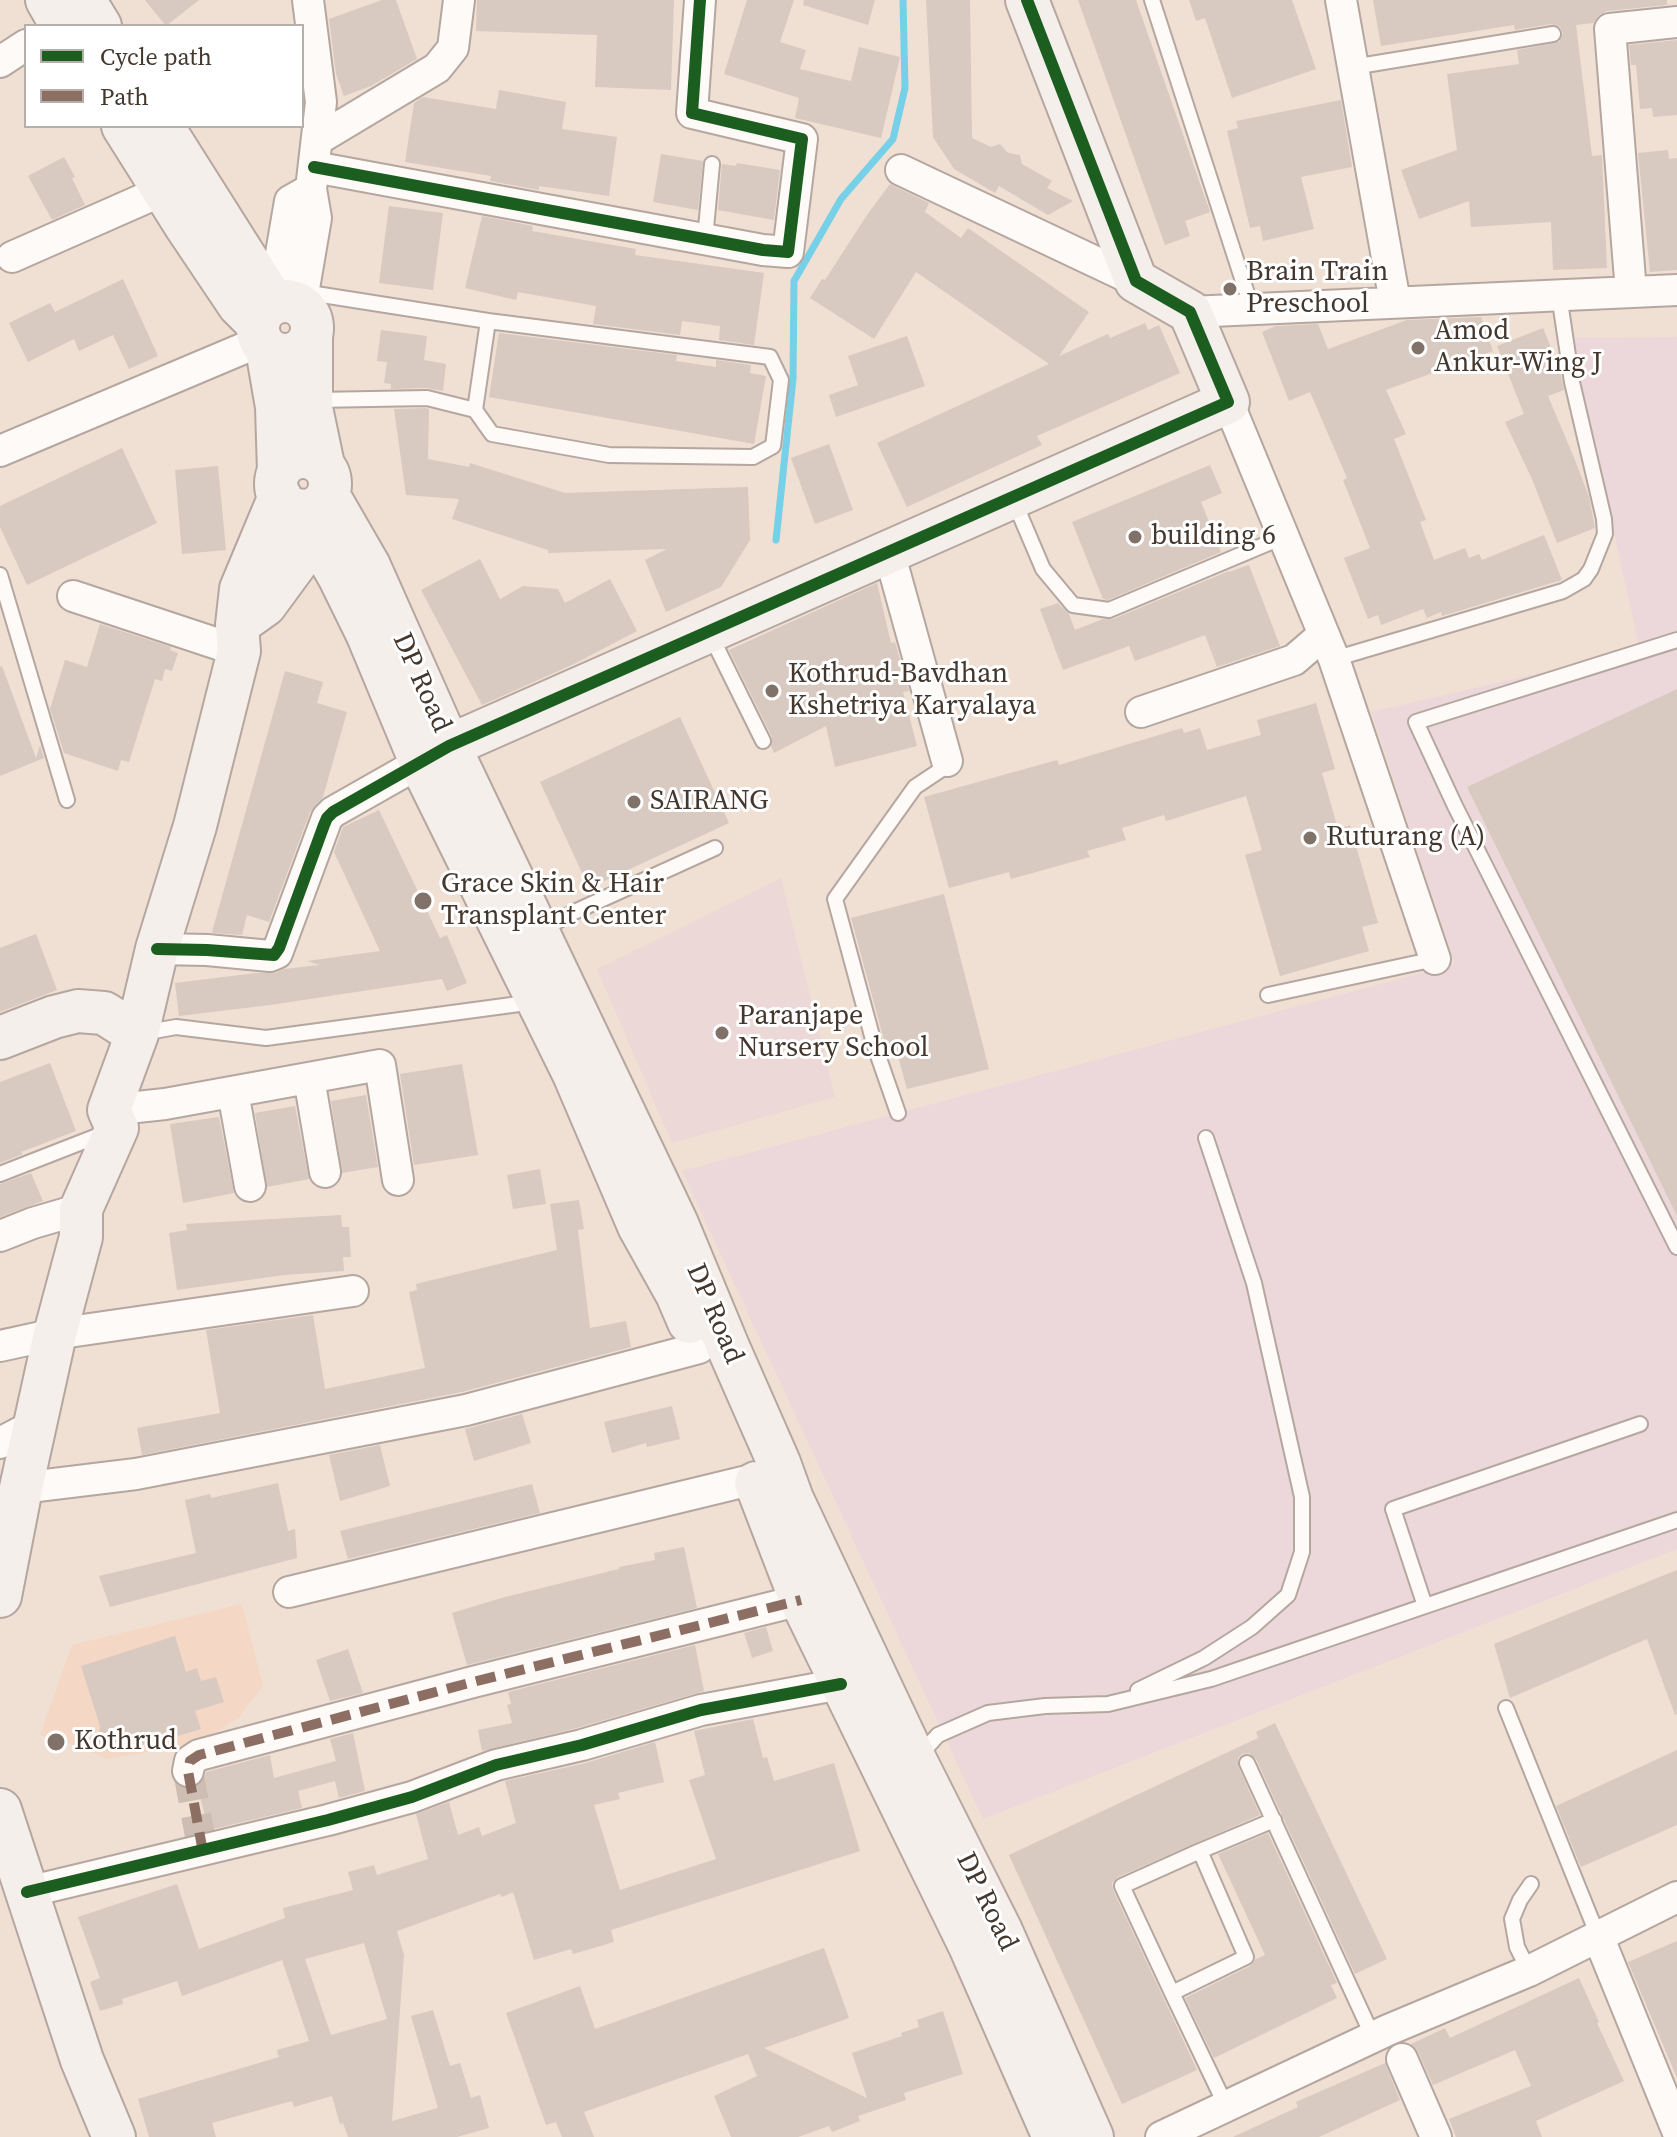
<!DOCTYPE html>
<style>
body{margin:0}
#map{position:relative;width:1677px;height:2137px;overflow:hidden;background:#f0dfd3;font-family:"Source Serif 4",serif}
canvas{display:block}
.legend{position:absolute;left:24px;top:24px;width:280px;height:104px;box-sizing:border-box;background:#fff;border:2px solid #b4afab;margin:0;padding:10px 14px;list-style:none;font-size:24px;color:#43372e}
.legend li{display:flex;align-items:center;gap:16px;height:40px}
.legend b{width:40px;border:2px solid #b4afab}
</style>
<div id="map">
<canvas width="1677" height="2137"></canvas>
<ul class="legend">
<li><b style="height:10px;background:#1b5e20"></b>Cycle path</li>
<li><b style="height:10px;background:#8d6e63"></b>Path</li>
</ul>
</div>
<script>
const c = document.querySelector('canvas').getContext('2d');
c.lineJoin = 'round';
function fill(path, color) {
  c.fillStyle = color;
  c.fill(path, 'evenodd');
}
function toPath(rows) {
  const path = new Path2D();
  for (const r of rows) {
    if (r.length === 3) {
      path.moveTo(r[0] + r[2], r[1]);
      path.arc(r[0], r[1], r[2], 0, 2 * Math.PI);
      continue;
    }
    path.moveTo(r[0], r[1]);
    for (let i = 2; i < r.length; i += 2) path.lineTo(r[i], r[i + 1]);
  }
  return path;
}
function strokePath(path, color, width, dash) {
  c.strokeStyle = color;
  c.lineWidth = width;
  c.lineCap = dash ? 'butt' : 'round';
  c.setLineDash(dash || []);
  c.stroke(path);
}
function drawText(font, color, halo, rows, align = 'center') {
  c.font = font + ' "Source Serif 4",serif';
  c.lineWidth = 6;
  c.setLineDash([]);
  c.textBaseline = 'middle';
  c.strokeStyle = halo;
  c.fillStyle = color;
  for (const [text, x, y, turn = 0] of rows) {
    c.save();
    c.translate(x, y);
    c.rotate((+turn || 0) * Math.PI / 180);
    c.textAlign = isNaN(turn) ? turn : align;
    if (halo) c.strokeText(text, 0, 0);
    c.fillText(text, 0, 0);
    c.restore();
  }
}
fill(toPath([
 [242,1604,263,1686,239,1717,202,1742,108,1759,70,1744,40,1735,72,1645]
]), '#f4d7c4');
fill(toPath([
 [1677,337,1677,1549,983,1819,682,1171,1455,964,1371,712,1640,650,1571,338]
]), '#ecd8da');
fill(toPath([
 [781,878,835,1097,672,1143,597,969]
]), '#edd8d8');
strokePath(toPath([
 [776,540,793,379,794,281,841,199,893,139,905,88,903,0]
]), '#76d0e7', 7);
fill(toPath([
 [145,0,199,0,166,26],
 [382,0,396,0,417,59,371,86,344,96,336,74,329,19],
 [477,0,674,0,671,90,595,87,597,35,476,31],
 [747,0,794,0,780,42,806,50,800,69,851,81,859,47,900,57,881,138,795,118,799,98,724,74],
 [804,0,875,0,868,25,803,5],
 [926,0,970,0,972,138,991,147,1000,144,1008,153,1020,155,1022,164,1052,181,1047,188,1073,201,1048,215,999,186,995,193,954,169,933,137],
 [1078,0,1136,0,1210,212,1185,221,1190,236,1165,245],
 [1189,0,1292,0,1316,69,1232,98,1205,18,1196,21],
 [1373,0,1667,0,1667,5,1607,11,1599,15,1593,23,1576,25,1592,156,1602,155,1607,268,1553,270,1551,222,1471,227,1469,201,1419,219,1401,170,1457,150,1447,74,1519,64,1517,50,1559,42,1563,33,1560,27,1551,24,1515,30,1514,25,1381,46],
 [1677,40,1677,115,1653,117,1652,108,1640,109,1636,65,1631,65,1629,45],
 [499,90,566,102,562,129,617,137,609,196,539,186,539,190,490,181,491,176,405,162,414,103,423,97,496,109],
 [1341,100,1352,167,1301,177,1314,229,1263,241,1260,226,1250,228,1227,131,1238,128,1236,121],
 [1668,150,1669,159,1677,158,1677,270,1650,272,1638,153],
 [661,154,703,161,698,210,653,202],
 [64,157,75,177,72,178,85,205,52,220,28,176],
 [737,163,780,170,774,220,718,210,722,164,736,166],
 [890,184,929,203,925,212,961,238,968,228,1089,312,1059,356,1108,334,1110,338,1145,323,1148,330,1159,325,1180,373,1037,436,1042,445,907,507,877,443,1049,364,916,272,874,339,810,298,822,279,825,280,867,215],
 [389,206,443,213,433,290,379,283],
 [482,216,533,226,532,231,636,249,635,255,764,273,754,345,719,340,720,326,682,321,680,335,593,324,596,306,518,292,516,300,465,288],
 [123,279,158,356,129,369,113,335,79,351,74,339,28,362,9,323,50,303,55,312],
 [1481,317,1493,351,1386,390,1406,434,1394,439,1426,520,1420,522,1434,560,1465,548,1469,558,1479,554,1482,560,1544,535,1562,580,1442,616,1441,612,1427,618,1423,609,1381,625,1378,615,1368,619,1344,558,1370,548,1343,480,1347,478,1310,392,1289,401,1262,332,1276,326,1318,324,1328,349,1407,320],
 [1543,328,1560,370,1564,390,1548,396,1575,460,1589,497,1595,528,1557,543,1532,479,1505,422,1524,414,1497,346],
 [381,330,427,336,424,360,446,364,443,391,427,388,391,389,391,384,384,383,387,362,377,361],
 [499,333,677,355,676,361,716,367,716,360,751,365,750,373,766,376,754,444,489,397],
 [907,336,925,386,836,417,829,395,858,385,848,356],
 [426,408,429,409,428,459,469,467,470,463,565,493,748,487,750,540,721,587,666,612,645,560,667,549,548,553,548,550,452,519,459,499,406,495,394,409],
 [829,444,853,510,815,524,791,458],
 [122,448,157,523,27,585,0,527,0,506],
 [1210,465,1222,493,1201,502,1221,552,1108,600,1103,599,1072,522],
 [218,466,226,550,182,554,175,470],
 [480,559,500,599,523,586,558,589,565,603,610,579,637,631,574,664,482,705,421,590],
 [1249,565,1280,646,1217,667,1205,635,1135,661,1129,646,1063,670,1040,609,1058,603,1069,614,1075,630,1103,619,1113,619,1229,571,1229,572],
 [877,583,891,643,895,642,909,691,903,692,917,746,835,767,826,726,774,753,771,746,772,737,729,650],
 [100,624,171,647,170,650,178,653,172,671,165,669,162,681,155,679,129,762,121,760,118,771,64,753,50,709,65,660,87,667],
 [2,666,36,758,40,745,44,758,0,776,0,667],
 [285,671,323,682,317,703,347,712,323,797,310,812,269,922,247,915,242,935,214,933,212,932],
 [1677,689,1677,1216,1467,787],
 [1316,703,1335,769,1322,773,1338,829,1350,825,1378,923,1362,927,1369,951,1280,976,1245,855,1262,850,1246,796,1166,821,1164,815,1122,828,1126,840,1087,851,1090,857,1011,879,1009,872,949,888,924,797,1057,760,1059,765,1182,728,1184,733,1200,728,1207,750,1261,735,1257,720],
 [680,717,729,823,589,888,540,782],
 [379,810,440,938,447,935,467,983,447,991,442,979,270,1005,179,1016,175,983,256,973,276,973,284,969,320,965,307,961,380,951,334,852,343,827],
 [944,894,989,1069,907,1089,896,1049,887,1051,885,1044,851,918],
 [36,934,57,990,0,1012,0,948],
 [50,1063,76,1131,21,1152,23,1154,0,1163,0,1082],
 [462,1064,478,1155,414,1165,400,1074],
 [366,1095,378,1167,342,1173,331,1101],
 [295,1106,309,1179,267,1187,255,1113],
 [219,1117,234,1193,183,1203,170,1124],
 [540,1169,546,1204,513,1209,507,1175],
 [31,1173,43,1201,0,1217,0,1184],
 [579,1200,584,1229,578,1230,590,1328,626,1321,631,1347,462,1392,142,1455,137,1428,220,1413,206,1330,313,1315,325,1389,425,1368,409,1292,417,1290,416,1284,557,1250,550,1204],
 [341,1215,342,1227,349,1227,351,1257,343,1257,344,1271,284,1275,177,1290,169,1233,187,1230,186,1224],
 [672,1406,680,1439,647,1447,646,1443,612,1453,604,1422],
 [522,1414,531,1443,474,1461,465,1429],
 [380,1445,390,1486,340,1501,329,1455],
 [278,1483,288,1531,295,1529,297,1558,110,1607,99,1576,196,1553,185,1500,210,1494,211,1498],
 [532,1484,540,1513,348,1559,340,1531],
 [684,1547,697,1608,467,1665,452,1613,505,1597,619,1569,619,1567,655,1560,654,1553],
 [1677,1570,1677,1714,1675,1715,1647,1639,1510,1698,1494,1644],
 [766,1627,773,1651,752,1658,744,1633],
 [175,1636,186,1672,197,1668,201,1681,216,1677,224,1702,195,1711,201,1729,178,1736,177,1733,128,1749,98,1747,100,1726,81,1666],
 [695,1645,704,1691,577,1728,482,1751,478,1730,512,1723,507,1705,511,1704,508,1692],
 [348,1649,363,1693,330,1701,316,1660],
 [753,1719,763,1758,767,1757,774,1781,834,1763,860,1851,611,1930,614,1942,573,1954,571,1949,534,1960,513,1892,502,1897,500,1894,397,1931,404,1955,392,2121,438,2108,411,2016,433,2010,450,2066,460,2063,471,2098,480,2095,489,2128,457,2137,348,2137,343,2123,340,2124,332,2096,294,2107,292,2101,212,2123,216,2137,149,2137,138,2099,279,2057,277,2050,309,2041,282,1960,182,1996,177,1981,122,1999,123,2004,100,2011,90,1982,100,1978,78,1917,177,1884,199,1949,285,1918,283,1908,353,1890,348,1872,374,1865,377,1875,428,1859,416,1814,449,1802,458,1835,479,1827,482,1836,516,1823,505,1781,586,1763,655,1742,664,1782,618,1793,620,1799,594,1805,620,1890,716,1859,689,1780,705,1775,694,1731],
 [364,1943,387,2019,331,2035,305,1959],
 [1275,1723,1387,1959,1355,1974,1256,1759,1249,1753,1242,1754,1238,1758,1238,1766,1260,1815,1118,1877,1112,1883,1113,1890,1197,2070,1122,2104,1009,1855,1258,1738,1256,1732],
 [353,1733,365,1791,339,1798,335,1781,298,1791,302,1808,209,1830,197,1786,202,1782,206,1772,270,1755,274,1778,336,1761,330,1739],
 [1677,1750,1677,1825,1581,1867,1556,1806],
 [1268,1833,1337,1983,1331,1985,1337,1998,1214,2058,1185,1998,1250,1966,1256,1959,1265,1955,1218,1854],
 [1677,1941,1677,2078,1628,1962],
 [824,1948,849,2018,764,2048,867,2098,852,2053,902,2036,901,2033,919,2027,917,2020,943,2011,963,2074,904,2093,906,2100,858,2116,860,2121,832,2132,829,2126,798,2137,731,2137,714,2096,757,2076,748,2054,584,2112,594,2137,562,2137,556,2122,546,2125,506,2013,580,1986,595,2029],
 [1579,1978,1599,2022,1597,2023,1624,2081,1536,2121,1542,2137,1456,2137,1449,2119,1531,2086,1515,2050,1433,2085,1418,2052,1411,2044,1445,2028,1450,2038],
 [1385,2063,1400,2100,1319,2137,1233,2137,1298,2107,1296,2102]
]), '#d8c9c1');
strokePath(toPath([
 [188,1771,203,1852]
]), '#cdbdb2', 30, [30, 15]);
const lane = toPath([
 [1152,0,1252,309],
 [1353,67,1553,34],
 [705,239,712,164],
 [303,292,488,321,475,410,492,434,609,455,753,457,773,446,781,380,770,357,488,321],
 [316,400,427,398,475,410],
 [1014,501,1043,569,1073,605,1109,610,1283,537],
 [0,575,67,800],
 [710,634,763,741],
 [1677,640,1416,722,1455,806,1677,1247],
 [1334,659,1563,591,1584,579,1591,569,1605,534,1604,519,1572,382,1559,295],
 [542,930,572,913,715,848],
 [1268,995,1435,959],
 [143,1033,176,1027,266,1038,534,1002],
 [898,1113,875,1047,835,899,915,787,948,765,947,761],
 [0,1174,105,1133],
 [1425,1606,1393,1509,1640,1424],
 [1138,1690,1204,1658,1252,1627,1288,1595,1302,1552,1302,1497,1254,1283,1206,1138],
 [1506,1708,1598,1936],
 [918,1757,938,1735,988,1713,1045,1706,1108,1704,1211,1679,1677,1520],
 [1247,1763,1373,2037],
 [1200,1851,1274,1820],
 [1529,1971,1517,1947,1512,1919,1520,1900,1531,1884],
 [1172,1993,1246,1957,1200,1851,1122,1886,1172,1993,1226,2106]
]);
const street = toPath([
 [1341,0,1395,302],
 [0,62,26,45],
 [317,140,437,68,453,48,459,0],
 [314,167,763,250,788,252,802,139,692,113,700,0],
 [901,170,1136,281],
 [12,257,164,190],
 [1631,292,1610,29,1677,22],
 [281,301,278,271,290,201,311,189],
 [301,306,316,218,311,189,321,102,308,0],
 [1190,312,1677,290],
 [1228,402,1334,659,1435,959],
 [0,451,261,341],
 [889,552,947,761],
 [73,596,239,651],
 [1141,712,1294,660,1323,635],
 [157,949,207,950,270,956,277,953,327,818,333,812,421,762],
 [309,1078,325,1172],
 [233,1092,250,1186],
 [109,1110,165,1104,380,1065,398,1180],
 [0,1236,33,1223,81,1209],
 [0,1346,55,1334,353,1291],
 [0,1443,36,1424],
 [21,1488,136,1474,466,1410,699,1348],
 [289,1592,755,1479],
 [188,1771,190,1761,199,1755,473,1682,801,1600],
 [27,1892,328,1820,412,1797,496,1765,582,1745,701,1710,841,1684],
 [1598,1936,1677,2130],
 [1402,2059,1436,2137],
 [1161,2137,1388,2030,1529,1971,1677,1897]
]);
const secondary = toPath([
 [47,0,62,26],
 [84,0,100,26],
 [123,126,186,226,239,305,258,324],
 [162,126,274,303],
 [285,328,27],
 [311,338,311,408,323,465],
 [267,349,277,407,279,472],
 [303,484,27],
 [328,495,369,566,449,746,677,1224,728,1347,779,1463,792,1499,915,1760,1001,1931,1092,2137],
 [280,496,241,589,237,625,265,605,301,556,301,534,298,510],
 [302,511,340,578,367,633,425,772,574,1074,639,1226,677,1294,689,1322],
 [424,760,449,746,1228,402,1190,312,1136,281,1027,0],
 [0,1038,54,1017,78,1011,104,1013,137,1034],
 [756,1483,801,1600,970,1946,1054,2137],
 [0,1596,21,1488,55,1334,81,1237,81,1209,117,1128,109,1110,137,1034,157,949,195,826,239,651,237,625],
 [0,1810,82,2060,114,2137]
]);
strokePath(lane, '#b5a79f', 18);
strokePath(street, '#b5a79f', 34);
strokePath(secondary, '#b5a79f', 46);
strokePath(lane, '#fdfaf8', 14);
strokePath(street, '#fdfaf8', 30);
strokePath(secondary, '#f5efec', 42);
strokePath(toPath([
 [203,1852,188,1771,190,1761,199,1755,473,1682,801,1600]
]), '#8d6e63', 10, [20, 10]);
strokePath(toPath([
 [314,167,763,250,788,252,802,139,692,113,700,0],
 [157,949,207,950,274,955,279,948,324,825,327,818,333,812,449,746,1228,402,1190,312,1136,281,1027,0],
 [27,1892,328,1820,412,1797,496,1765,582,1745,701,1710,841,1684]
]), '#1b5e20', 12);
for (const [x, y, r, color] of [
 [1230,289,8,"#807268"],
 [1418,348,8,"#807268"],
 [1135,537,8,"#807268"],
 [772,691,8,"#807268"],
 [634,802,8,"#807268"],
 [1310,838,8,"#807268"],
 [423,901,10,"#807268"],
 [722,1033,8,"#807268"],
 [56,1742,10,"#807268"]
]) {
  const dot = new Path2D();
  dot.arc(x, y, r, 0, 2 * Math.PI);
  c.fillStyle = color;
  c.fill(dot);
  strokePath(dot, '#fff', 3);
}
drawText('28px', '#43372e', '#fff', [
 ["Brain Train",1246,273],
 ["Preschool",1246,305],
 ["Amod",1434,332],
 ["Ankur-Wing J",1434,364],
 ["building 6",1151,537],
 ["Kothrud-Bavdhan",788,675],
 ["Kshetriya Karyalaya",788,707],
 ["SAIRANG",650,802],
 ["Ruturang (A)",1326,838],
 ["Grace Skin & Hair",441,885],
 ["Transplant Center",441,917],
 ["Paranjape",738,1017],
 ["Nursery School",738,1049],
 ["Kothrud",74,1742]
], 'left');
drawText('28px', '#43372e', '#fff', [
 ["DP Road",421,683,66],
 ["DP Road",714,1314,67],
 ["DP Road",986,1902,64]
]);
</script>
